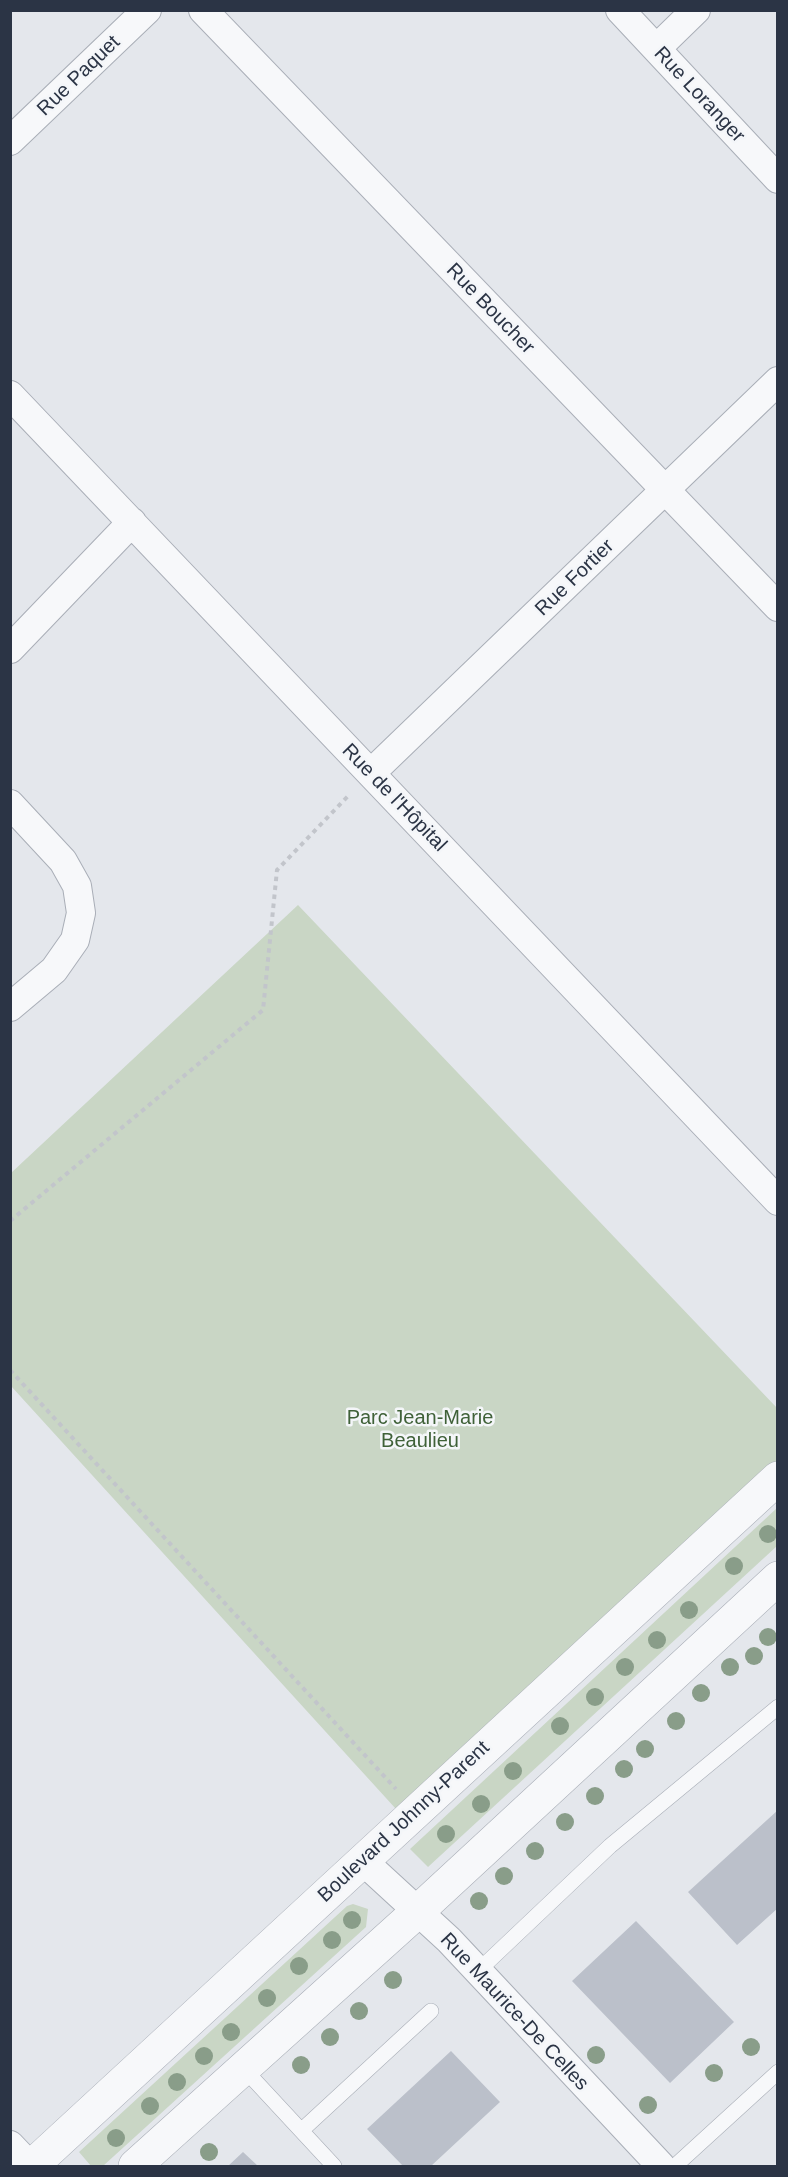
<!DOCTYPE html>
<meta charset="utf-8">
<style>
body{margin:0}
#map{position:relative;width:788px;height:2177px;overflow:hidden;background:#e4e7ec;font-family:Helvetica,sans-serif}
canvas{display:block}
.frame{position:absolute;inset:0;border:12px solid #2b3445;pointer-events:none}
</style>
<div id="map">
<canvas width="788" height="2177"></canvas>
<div class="frame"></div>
</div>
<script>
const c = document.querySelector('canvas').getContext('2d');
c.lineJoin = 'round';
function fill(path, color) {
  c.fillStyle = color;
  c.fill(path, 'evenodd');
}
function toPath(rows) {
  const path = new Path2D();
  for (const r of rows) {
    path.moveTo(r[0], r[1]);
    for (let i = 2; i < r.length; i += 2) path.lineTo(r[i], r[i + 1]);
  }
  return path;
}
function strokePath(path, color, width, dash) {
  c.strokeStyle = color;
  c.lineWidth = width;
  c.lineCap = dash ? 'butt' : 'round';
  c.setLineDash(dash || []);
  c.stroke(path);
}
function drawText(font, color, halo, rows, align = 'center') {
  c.font = font + ' Helvetica,sans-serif';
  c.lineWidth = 5;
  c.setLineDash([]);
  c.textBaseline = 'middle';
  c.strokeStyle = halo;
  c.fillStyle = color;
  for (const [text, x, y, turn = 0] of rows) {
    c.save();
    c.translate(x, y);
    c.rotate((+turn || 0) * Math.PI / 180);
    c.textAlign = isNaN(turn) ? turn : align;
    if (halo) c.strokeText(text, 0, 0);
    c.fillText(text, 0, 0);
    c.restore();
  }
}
fill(toPath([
 [298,905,777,1408,777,1478,406,1820,11,1386,11,1173],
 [777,1508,777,1546,428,1867,410,1849],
 [353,1904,368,1909,366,1927,103,2166,91,2166,79,2152,347,1906]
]), '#c9d6c5');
fill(toPath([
 [778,1810,778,1908,737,1945,688,1892],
 [636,1921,734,2022,670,2083,572,1981],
 [451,2051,500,2102,431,2166,403,2166,367,2129],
 [243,2152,258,2166,228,2166]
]), '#bbc0ca');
const service = toPath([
 [477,1972,610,1846,778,1707],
 [244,2069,334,2166],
 [302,2130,431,2011],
 [675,2166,778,2072]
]);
const minor = toPath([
 [203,10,778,607],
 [620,10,778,179],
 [657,48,696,10],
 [10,141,147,10],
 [10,395,778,1201],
 [10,649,132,522],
 [371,773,778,381],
 [10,804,63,861,77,886,81,913,75,940,54,970,10,1007],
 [363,1861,449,1940,661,2166],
 [10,2145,30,2166]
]);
const tertiary = toPath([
 [32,2166,778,1478],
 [135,2166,417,1912,778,1578]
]);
strokePath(service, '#a9aeb7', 16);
strokePath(minor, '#a9aeb7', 30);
strokePath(tertiary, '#a9aeb7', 34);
strokePath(toPath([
 [10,1221,263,1010,277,870,350,794],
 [10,1370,396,1789]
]), '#c2c5cb', 4, [4.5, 4.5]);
strokePath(service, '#f7f8fa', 15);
strokePath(minor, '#f7f8fa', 28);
strokePath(tertiary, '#f7f8fa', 33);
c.fillStyle = '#899d89';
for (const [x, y] of [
 [768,1534],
 [734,1566],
 [689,1610],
 [768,1637],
 [657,1640],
 [754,1656],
 [625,1667],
 [730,1667],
 [701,1693],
 [595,1697],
 [676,1721],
 [560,1726],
 [645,1749],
 [624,1769],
 [513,1771],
 [595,1796],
 [481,1804],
 [565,1822],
 [446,1834],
 [535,1851],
 [504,1876],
 [479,1901],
 [352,1920],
 [332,1940],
 [299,1966],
 [393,1980],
 [267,1998],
 [359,2011],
 [231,2032],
 [330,2037],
 [751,2047],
 [596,2055],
 [204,2056],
 [301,2065],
 [714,2073],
 [177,2082],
 [648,2105],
 [150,2106],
 [116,2138],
 [209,2152]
]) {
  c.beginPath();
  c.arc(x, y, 9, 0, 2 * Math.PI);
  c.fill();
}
drawText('20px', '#2b3445', '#f4f6f9', [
 ["Rue Paquet",79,76,-44],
 ["Rue Loranger",699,95,47],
 ["Rue Boucher",490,309,46],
 ["Rue Fortier",575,578,-44],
 ["Rue de l'Hôpital",394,798,46],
 ["Boulevard Johnny-Parent",404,1822,-43],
 ["Rue Maurice-De Celles",514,2012,47]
]);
drawText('20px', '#3f6138', '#f4f6f9', [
 ["Parc Jean-Marie",420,1418],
 ["Beaulieu",420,1441]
]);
</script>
